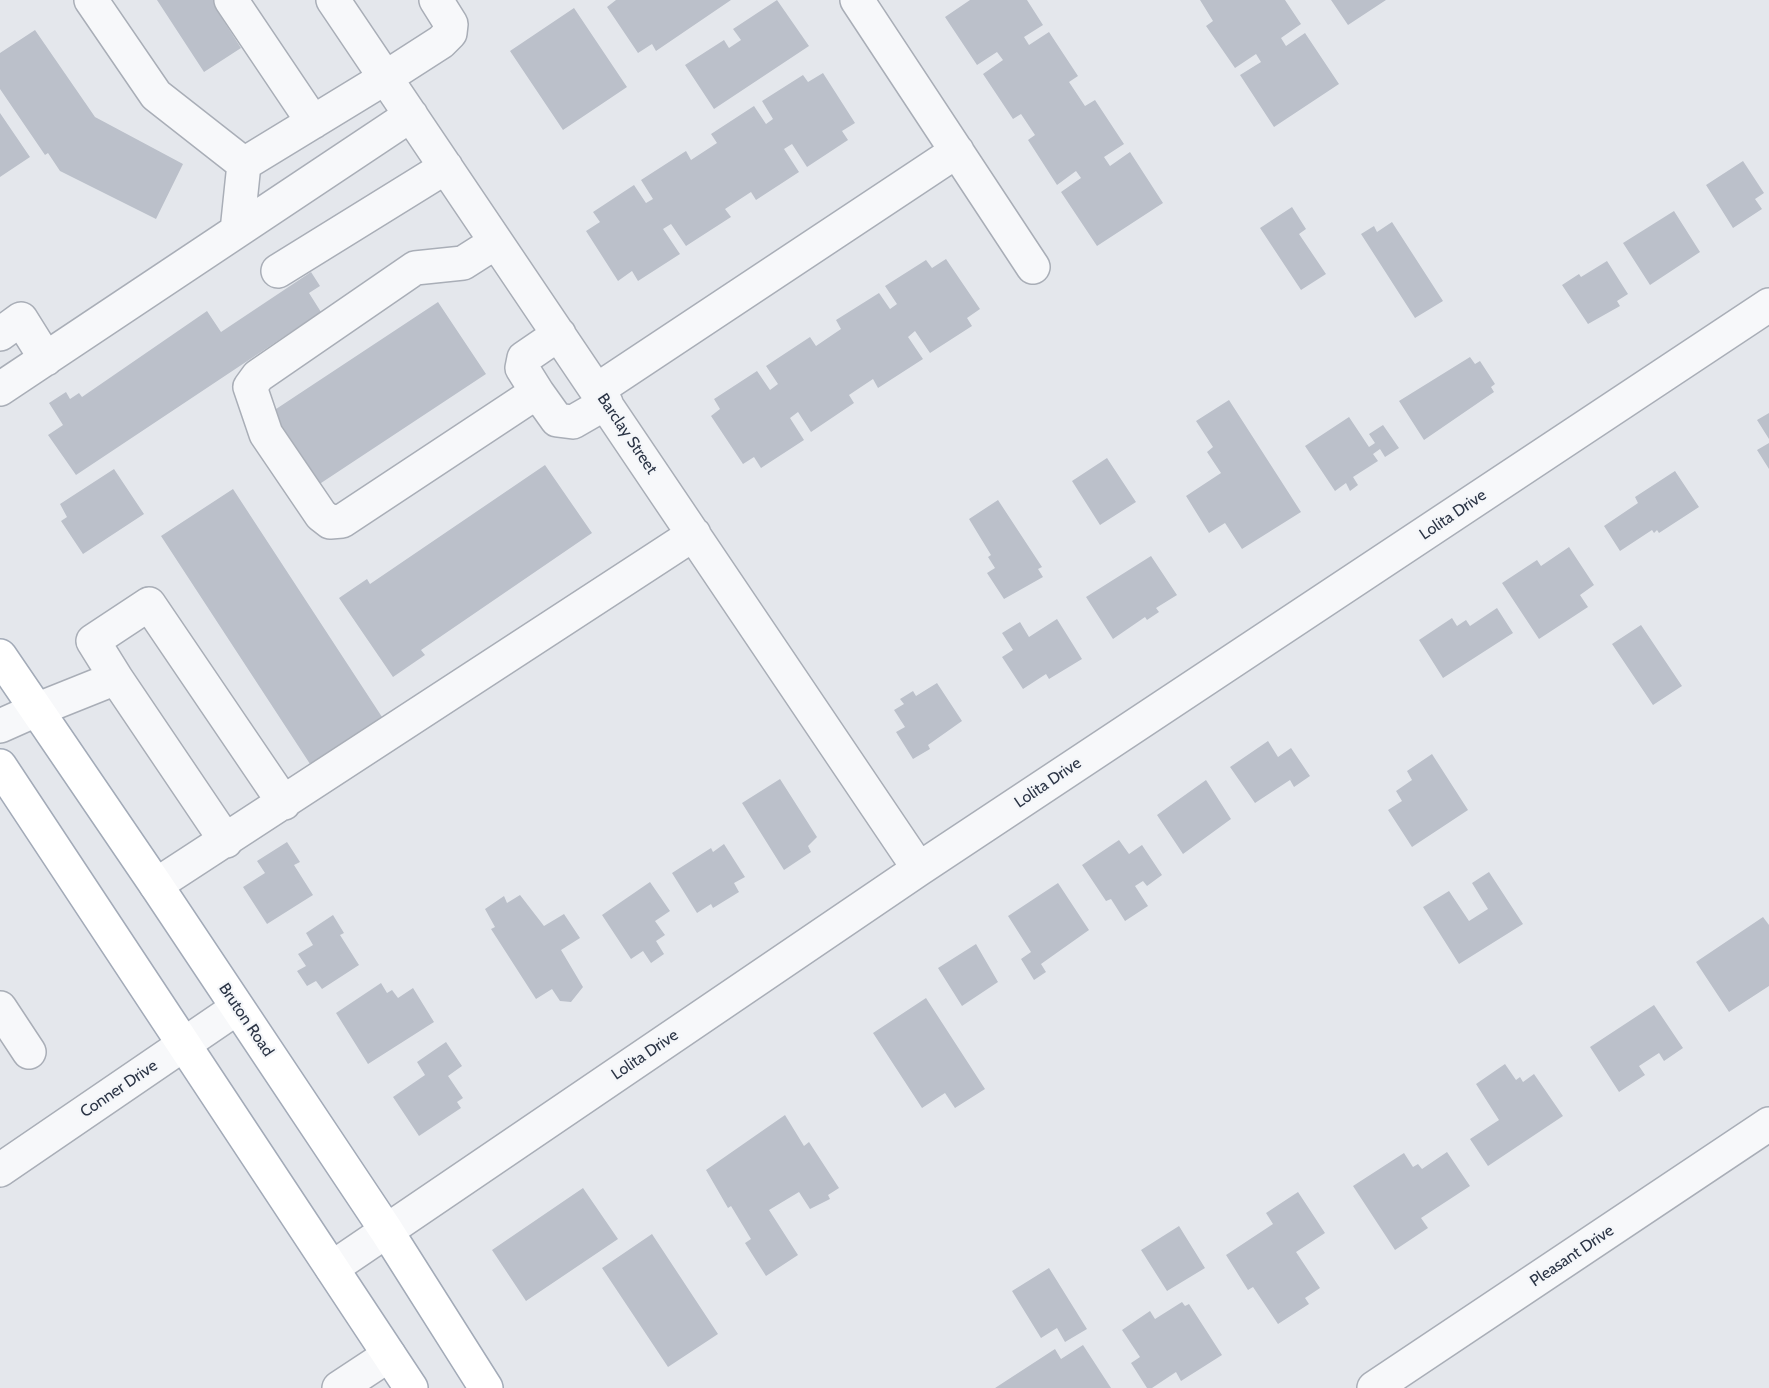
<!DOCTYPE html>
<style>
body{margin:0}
canvas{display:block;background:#e4e7ec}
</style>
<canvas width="1769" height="1388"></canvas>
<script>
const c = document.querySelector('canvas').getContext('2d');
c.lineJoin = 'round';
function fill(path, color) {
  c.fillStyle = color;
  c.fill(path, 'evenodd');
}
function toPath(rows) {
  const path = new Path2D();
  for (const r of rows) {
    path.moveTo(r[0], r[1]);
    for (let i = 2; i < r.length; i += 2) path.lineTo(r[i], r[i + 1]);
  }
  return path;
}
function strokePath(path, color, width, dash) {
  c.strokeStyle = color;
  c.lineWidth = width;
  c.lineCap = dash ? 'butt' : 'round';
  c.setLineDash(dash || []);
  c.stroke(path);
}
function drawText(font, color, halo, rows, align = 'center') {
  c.font = font + ' Cabin,sans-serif';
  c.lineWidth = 4.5;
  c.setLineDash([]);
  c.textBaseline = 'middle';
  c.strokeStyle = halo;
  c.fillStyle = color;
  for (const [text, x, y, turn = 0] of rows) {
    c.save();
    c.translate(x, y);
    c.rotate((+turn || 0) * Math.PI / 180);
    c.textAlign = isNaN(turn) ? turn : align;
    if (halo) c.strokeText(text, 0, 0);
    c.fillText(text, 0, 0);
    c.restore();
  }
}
fill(toPath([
 [157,0,214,0,221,10,218,12,241,48,204,72],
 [616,0,731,0,656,51,652,44,638,53,607,7],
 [777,0,809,46,714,109,685,65,724,40,729,48,741,40,733,29],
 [970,0,1027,0,1043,25,1024,37,1029,45,1049,32,1078,76,1069,82,1085,106,1095,100,1124,144,1104,157,1110,166,1130,152,1163,203,1097,246,1061,192,1081,178,1076,171,1057,185,1028,140,1035,135,1021,114,1013,119,983,74,1003,60,997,52,977,65,945,17],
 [1200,0,1285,0,1301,24,1281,38,1286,46,1305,33,1339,84,1274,127,1240,75,1261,62,1256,54,1235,68,1206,26,1213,21],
 [1331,0,1386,0,1348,25],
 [574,8,627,87,563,130,510,51],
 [35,30,95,117,183,164,156,219,60,171,48,153,45,155,0,89,0,53],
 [823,73,855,123,842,131,848,140,807,167,792,144,784,149,799,172,756,200,751,192,725,209,731,217,686,246,671,224,663,229,680,254,638,281,632,271,618,281,586,231,600,222,593,212,634,185,646,203,653,199,641,180,686,151,691,160,717,143,711,134,754,106,766,124,773,119,762,101,803,75,808,82],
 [0,113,30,157,0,177],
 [1743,161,1764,193,1755,199,1762,209,1733,228,1706,185],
 [1292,207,1306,229,1299,234,1326,274,1301,290,1260,228],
 [1674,211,1700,252,1650,285,1623,243],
 [1392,222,1443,301,1415,318,1361,234,1374,226,1377,232],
 [946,259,980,309,967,318,972,326,930,353,915,331,908,337,923,359,878,388,873,379,849,395,854,403,811,432,798,412,790,418,804,440,761,468,754,457,743,464,711,416,720,409,714,399,757,371,770,390,778,384,766,366,810,337,816,346,841,329,836,320,879,293,890,309,897,304,885,286,926,260,932,268],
 [1607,261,1628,294,1617,301,1620,306,1588,324,1562,285,1579,274,1581,277],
 [311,272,320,286,309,293,321,312,76,475,48,435,63,425,49,403,66,392,70,399,79,393,82,397,207,311,221,332],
 [438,302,486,374,315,487,267,415],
 [1470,357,1475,364,1480,361,1495,384,1491,387,1494,392,1424,440,1399,401],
 [1229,400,1301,512,1242,549,1225,523,1209,533,1186,496,1221,473,1207,452,1213,447,1196,421],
 [1769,413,1769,439,1757,420],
 [1349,417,1369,447,1375,443,1369,434,1383,425,1399,448,1385,457,1380,449,1373,454,1378,461,1353,477,1358,485,1350,491,1346,483,1335,491,1305,446],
 [1769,443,1769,469,1757,450],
 [1107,458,1136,502,1100,525,1072,481],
 [545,465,592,533,421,650,425,655,393,677,339,598,367,579,370,584],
 [114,469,144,514,83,554,61,521,67,517,60,504],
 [1675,471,1699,507,1659,533,1657,530,1654,533,1652,530,1620,551,1604,526,1638,503,1635,497],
 [233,489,384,720,312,767,161,536],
 [998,500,1042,567,1038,569,1043,577,1004,599,987,573,995,568,988,557,991,555,969,519],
 [1569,547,1594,585,1580,595,1588,607,1539,639,1502,583,1537,560,1541,566],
 [1151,556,1177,595,1156,608,1159,612,1147,620,1145,617,1113,639,1086,597],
 [1497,608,1513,633,1443,678,1419,640,1452,618,1457,626,1466,620,1470,626],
 [1057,619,1082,659,1049,679,1046,674,1023,689,1002,657,1013,650,1002,633,1020,622,1029,637],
 [1641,625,1682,686,1653,705,1612,644],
 [937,683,962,721,928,745,930,749,913,759,896,732,905,727,894,710,904,704,900,699,913,691,916,696],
 [1268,741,1278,757,1291,748,1310,776,1294,787,1290,780,1255,803,1230,767],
 [1432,754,1468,810,1412,847,1388,810,1402,801,1396,791,1412,780,1407,771],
 [780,779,817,837,808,846,811,852,784,870,742,803],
 [1206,780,1231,819,1183,854,1157,815],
 [1119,840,1129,854,1142,845,1162,875,1147,886,1143,881,1135,886,1148,906,1125,921,1111,899,1106,901,1082,865],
 [287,842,300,862,294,865,313,895,267,924,243,887,265,873,257,861],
 [724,844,745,877,734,883,739,892,713,908,711,904,697,913,672,873,711,848,713,852],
 [1489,872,1523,924,1459,964,1423,907,1449,891,1469,921,1488,909,1472,883],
 [650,882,670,911,655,921,665,935,656,941,664,954,651,963,643,951,631,959,602,915],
 [1058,883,1089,930,1041,964,1046,972,1034,980,1021,959,1031,952,1008,916],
 [520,895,544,926,564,914,580,938,561,950,583,987,571,1002,560,1001,552,989,536,999,491,929,495,927,485,909,504,896,507,903],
 [333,915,344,933,340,935,359,965,322,989,316,981,307,986,297,971,306,966,298,954,313,945,306,933],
 [1763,917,1769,925,1769,986,1729,1012,1696,962],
 [976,944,998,982,962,1006,938,968],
 [381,983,387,993,392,990,398,998,413,988,434,1022,368,1064,336,1013],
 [926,998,985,1089,955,1108,945,1093,922,1108,873,1033],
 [1654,1005,1683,1048,1664,1061,1659,1053,1639,1066,1645,1075,1619,1092,1590,1047],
 [446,1042,462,1066,448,1076,463,1098,457,1102,461,1108,419,1136,393,1097,425,1075,417,1062],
 [1505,1064,1516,1080,1520,1077,1523,1082,1534,1074,1563,1116,1488,1166,1470,1139,1499,1120,1476,1084],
 [785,1115,804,1146,809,1142,839,1188,828,1195,830,1199,810,1209,799,1192,769,1210,798,1255,766,1276,745,1243,751,1239,731,1206,728,1208,706,1170],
 [1447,1152,1470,1186,1421,1218,1428,1228,1395,1250,1353,1186,1404,1153,1413,1167,1418,1164,1422,1169],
 [583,1188,618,1239,526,1301,492,1250],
 [1298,1192,1325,1233,1296,1252,1320,1288,1305,1298,1309,1304,1278,1324,1253,1287,1248,1290,1226,1255,1273,1224,1266,1213],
 [1179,1226,1205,1268,1167,1291,1141,1250],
 [652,1234,718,1334,668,1367,602,1268],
 [1049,1268,1087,1329,1065,1342,1057,1328,1041,1338,1012,1291],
 [1182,1302,1185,1306,1189,1304,1222,1355,1181,1381,1176,1372,1152,1388,1147,1388,1131,1363,1140,1357,1122,1330,1150,1311,1155,1319],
 [1083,1345,1111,1388,995,1388,1055,1349,1061,1359]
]), '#bbc0ca');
const minor = toPath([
 [91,0,156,95,244,164,385,78,441,42,450,33,451,24,436,0],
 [231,0,313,122],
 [333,0,919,869],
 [857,0,1033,267],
 [237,231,244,164],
 [496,242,463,263,415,268,258,376,250,387,266,434,321,515,330,522,342,521,537,392,557,420,573,422,606,403],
 [278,271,446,167],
 [0,334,21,319,46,359],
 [0,389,411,115],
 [597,390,957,151],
 [537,392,522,368,524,358,559,334],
 [116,678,93,641,149,604,284,803],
 [0,726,36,710,116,678,226,841],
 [156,885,694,534],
 [0,1008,29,1052],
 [0,1170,237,1008],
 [332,1268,919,869,1769,305],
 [339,1388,389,1355],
 [1374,1388,1769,1124]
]);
const major = toPath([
 [0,656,156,885,386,1230,486,1388],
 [0,766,411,1388]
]);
strokePath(minor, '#a9aeb7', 36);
strokePath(major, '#a3abb8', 36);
strokePath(minor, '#f7f8fa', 33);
strokePath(major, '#fff', 33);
drawText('16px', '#2b3445', '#f4f6f9', [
 ["Barclay Street",627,434,56],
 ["Lolita Drive",1453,515,-34],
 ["Lolita Drive",1048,783,-34],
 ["Bruton Road",246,1020,56],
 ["Lolita Drive",645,1055,-34],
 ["Conner Drive",119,1089,-34],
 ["Pleasant Drive",1572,1256,-34]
]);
</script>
